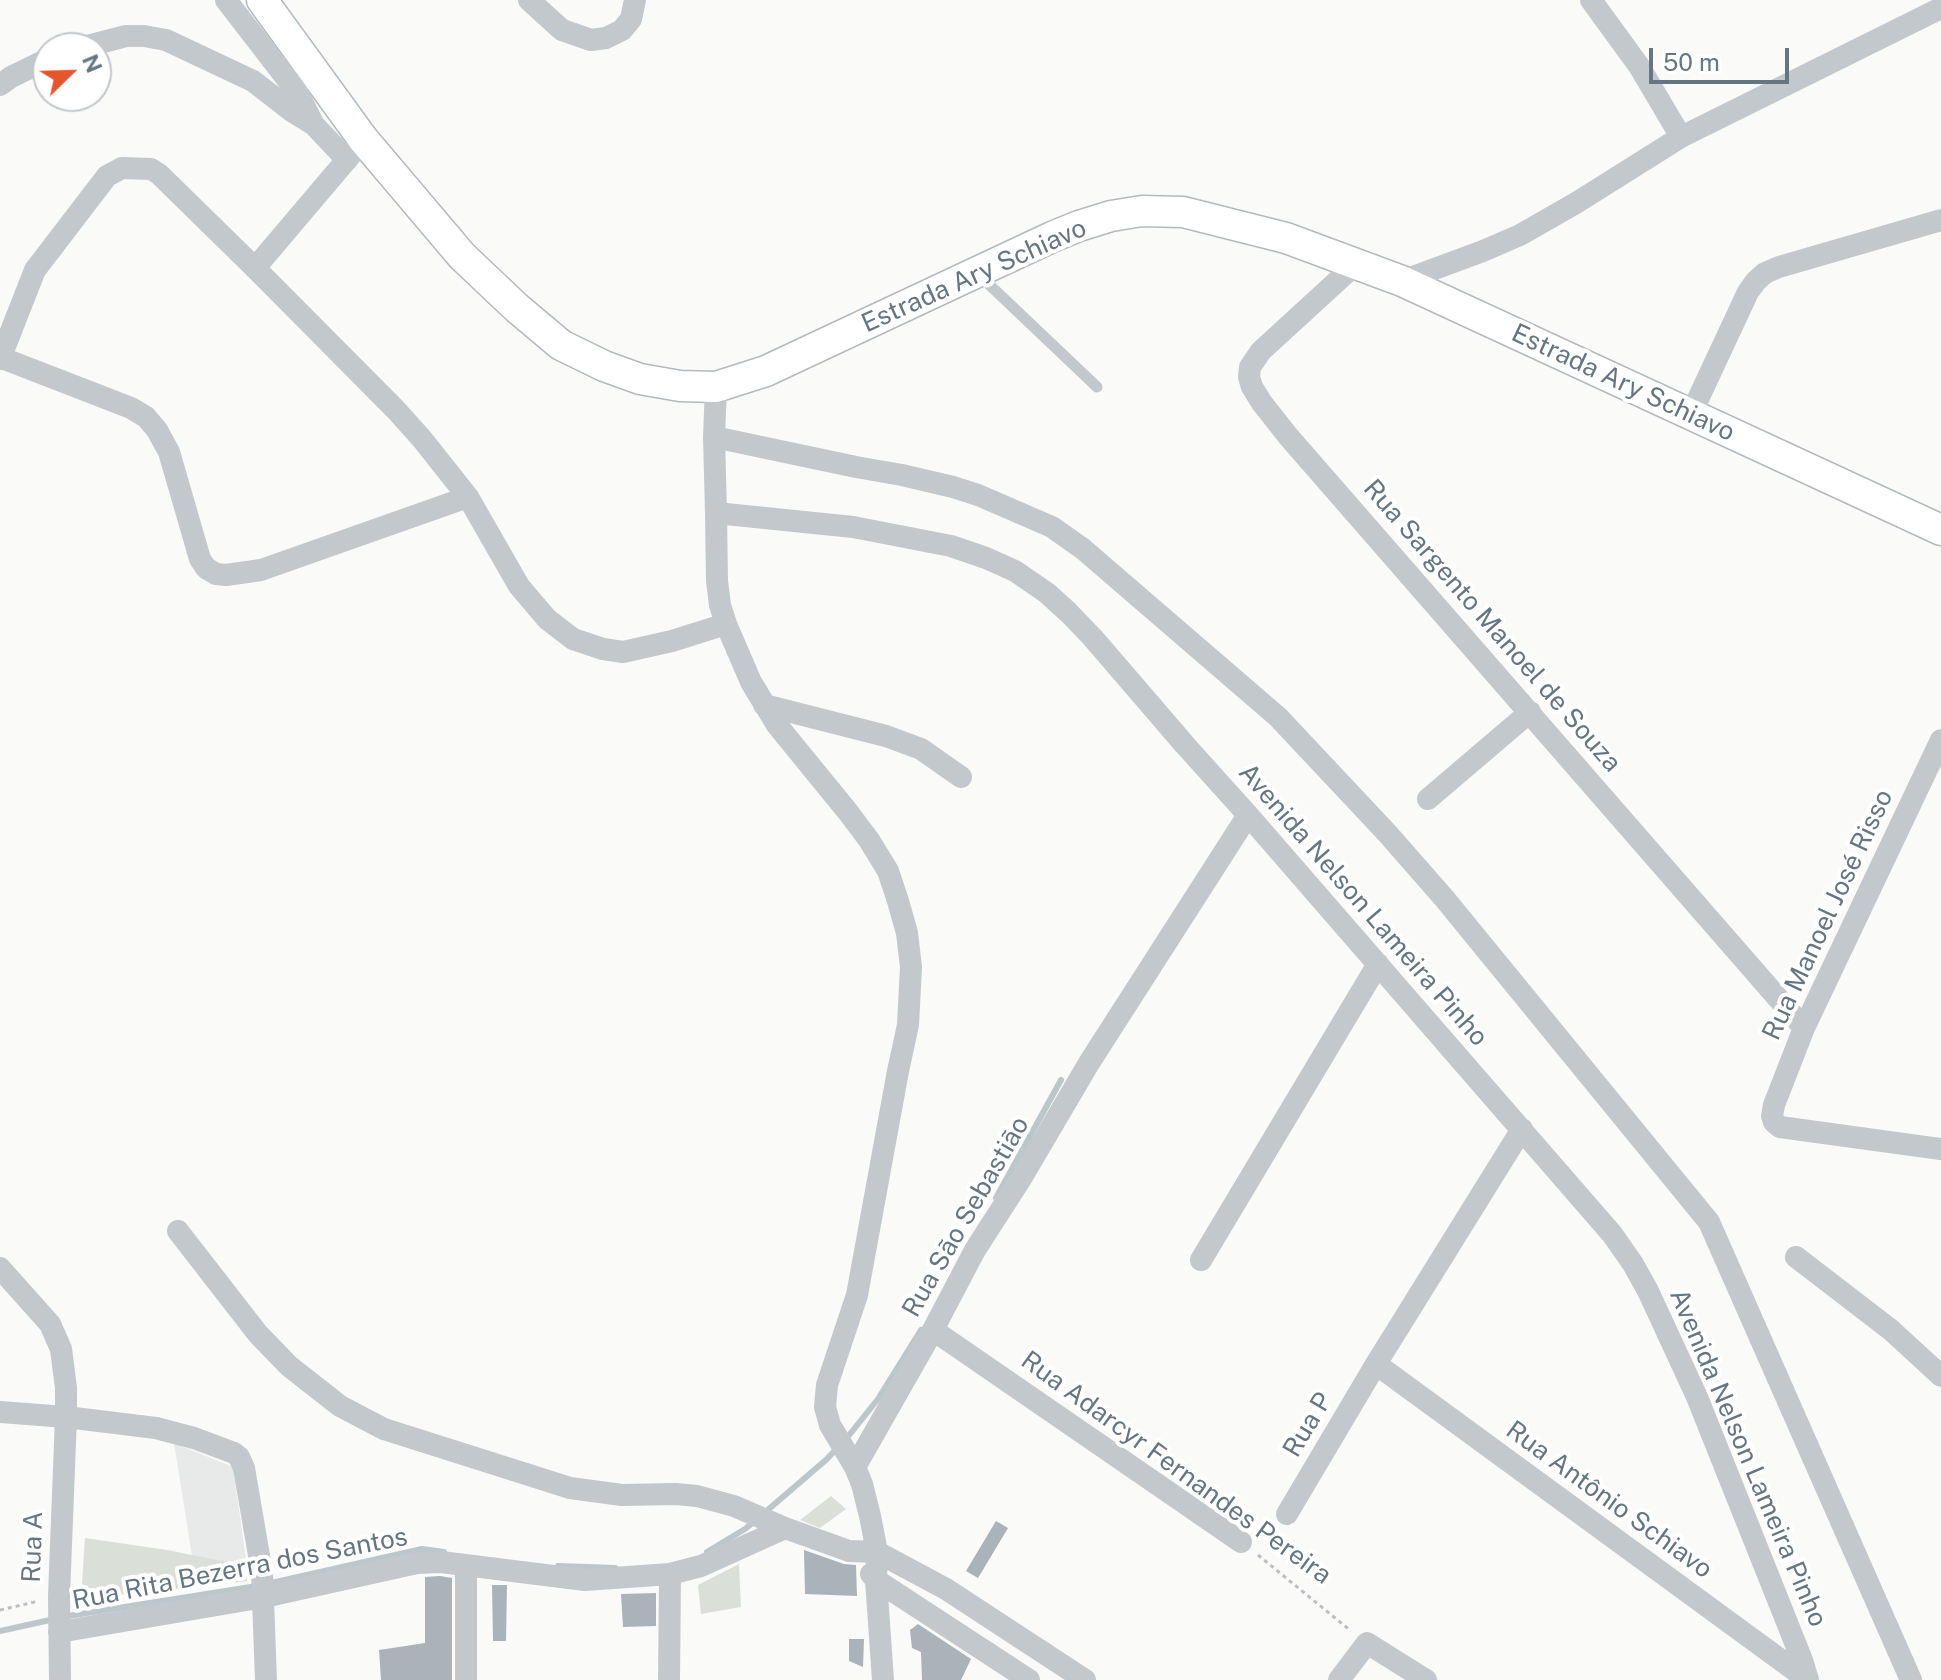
<!DOCTYPE html>
<meta charset="utf-8">
<style>
body{margin:0}
#map{position:relative;width:1941px;height:1680px;overflow:hidden;background:#fafaf8;font-family:"Public Sans",sans-serif}
canvas{display:block}
.north{position:absolute;left:32px;top:32px;width:80px;height:80px;box-sizing:border-box;background:#fff;border:2px solid #c1c8cd;border-radius:50%;rotate:67deg;font-size:22px;font-weight:700;line-height:32px;text-align:center;color:#657683}
.north::after{content:'';display:block;margin:auto;width:28px;height:36px;background:#e4572e;clip-path:polygon(50% 0,100% 100%,50% 72%,0 100%)}
.scale{position:absolute;left:1649px;top:48px;width:140px;height:36px;box-sizing:border-box;border:4px solid #657683;border-top:0;padding-left:10px;font-size:24px;line-height:28px;white-space:nowrap;color:#657683;-webkit-text-stroke:6px #fff;paint-order:stroke}
</style>
<div id="map">
<canvas width="1941" height="1680"></canvas>
<div class="north">N</div>
<div class="scale">50 m</div>
</div>
<script>
const c = document.querySelector('canvas').getContext('2d');
c.lineJoin = 'round';
function fill(path, color) {
  c.fillStyle = color;
  c.fill(path, 'evenodd');
}
function toPath(rows) {
  const path = new Path2D();
  for (const r of rows) {
    path.moveTo(r[0], r[1]);
    for (let i = 2; i < r.length; i += 2) path.lineTo(r[i], r[i + 1]);
  }
  return path;
}
function strokePath(path, color, width, dash) {
  c.strokeStyle = color;
  c.lineWidth = width;
  c.lineCap = dash ? 'butt' : 'round';
  c.setLineDash(dash || []);
  c.stroke(path);
}
function drawText(font, color, halo, rows, align = 'center') {
  c.font = font + ' "Public Sans",sans-serif';
  c.lineWidth = 8;
  c.setLineDash([]);
  c.textBaseline = 'middle';
  c.strokeStyle = halo;
  c.fillStyle = color;
  for (const [text, x, y, turn = 0] of rows) {
    c.save();
    c.translate(x, y);
    c.rotate((+turn || 0) * Math.PI / 180);
    c.textAlign = isNaN(turn) ? turn : align;
    if (halo) c.strokeText(text, 0, 0);
    c.fillText(text, 0, 0);
    c.restore();
  }
}
fill(toPath([
 [174,1443,233,1467,247,1566,192,1556]
]), '#e8e9e9');
fill(toPath([
 [831,1496,846,1509,820,1528,800,1520],
 [85,1538,167,1550,247,1566,247,1581,81,1599],
 [739,1564,741,1607,701,1614,698,1585]
]), '#dadfd7');
strokePath(toPath([
 [996,1198,1061,1080],
 [846,1439,878,1399,921,1330],
 [763,1514,827,1459,838,1447],
 [707,1552,745,1529,755,1521],
 [558,1566,615,1568],
 [267,1584,422,1549,444,1552],
 [0,1631,68,1616,257,1586]
]), '#bbc7cb', 6);
fill(toPath([
 [996,1521,1008,1528,978,1578,966,1571],
 [804,1550,844,1564,856,1565,857,1596,805,1594],
 [440,1576,452,1578,452,1680,381,1680,379,1650,425,1643,425,1577],
 [492,1585,507,1585,506,1641,493,1641],
 [656,1593,656,1626,623,1627,621,1594],
 [918,1624,971,1659,961,1680,922,1680,921,1652,912,1648,910,1630],
 [849,1639,864,1639,863,1667,849,1661]
]), '#aab3b9');
const secondary = toPath([
 [262,0,363,139,462,256,517,308,561,345,604,366,640,379,680,386,716,387,766,371,1052,237,1079,226,1111,216,1142,211,1183,212,1286,238,1402,281,1941,530]
]);
strokePath(secondary, '#b3babf', 33);
strokePath(toPath([
 [1258,1555,1351,1631],
 [0,1610,39,1601]
]), '#bbbfc2', 3, [4, 4]);
strokePath(toPath([
 [978,274,1097,387]
]), '#c3c8cc', 11);
strokePath(toPath([
 [226,0,297,92,313,123],
 [529,0,562,30,591,40,606,38,622,30,631,19,635,0],
 [1591,0,1639,66,1681,137],
 [80,48,126,36,144,36,166,40,253,81,293,112,314,125,347,160],
 [0,85,11,77,48,59],
 [1357,263,1261,351,1250,367,1249,377,1252,387,1262,403,1288,436,1804,1028],
 [255,268,355,150],
 [1402,281,1483,251,1520,235,1576,203,1681,137,1941,8],
 [2,358,131,408,146,417,157,430,169,452,200,559,206,568,216,574,226,575,261,570,468,497],
 [0,359,35,270,107,176,122,168,151,169,159,174,255,268,396,410,422,439,468,497,519,586,547,619,573,639,603,649,623,652,672,641,726,624,751,682,777,725,848,812,869,840,888,871,898,901,907,933,911,967,908,1025,898,1071,857,1295,827,1385,825,1407,830,1425,855,1467,862,1484,870,1516,877,1552,876,1580,883,1680],
 [716,387,714,437,716,513],
 [1691,414,1748,292,1756,281,1765,273,1779,267,1941,220],
 [714,437,856,467,902,475,953,487,978,495,1052,527,1083,549,1278,717,1387,833,1444,898,1709,1222,1911,1680],
 [726,624,720,605,717,581,716,513,853,527,951,546,986,558,1015,571,1047,593,1069,613,1093,638,1185,745,1248,815,1612,1234,1633,1264,1648,1291,1697,1397,1802,1660,1808,1680],
 [764,705,886,736,921,749,961,777],
 [1941,740,1804,1028,1774,1105,1772,1116,1774,1122,1780,1127,1941,1149],
 [1428,799,1530,712],
 [178,1231,258,1334,289,1366,340,1406,384,1429,570,1488,622,1495,676,1494,697,1496,734,1506,785,1528],
 [1796,1257,1891,1330,1941,1376],
 [1201,1260,1378,964],
 [0,1268,50,1324,61,1349,66,1388,66,1417,59,1596,60,1680],
 [933,1330,1241,1542],
 [1376,1364,1808,1680],
 [0,1412,66,1417,156,1428,194,1438,234,1453,239,1457,244,1468,262,1573,266,1680],
 [855,1467,933,1330,975,1250,1022,1177,1089,1063,1248,815],
 [1287,1514,1376,1364,1522,1129],
 [871,1574,876,1580,1029,1680],
 [59,1632,264,1597,417,1563,441,1562,585,1580,670,1574,701,1566,785,1528,849,1551,877,1552,946,1589,1085,1680],
 [466,1680,466,1565],
 [669,1680,670,1574],
 [1339,1680,1367,1643,1426,1680]
]), '#c3c8cc', 22);
strokePath(secondary, '#fff', 30);
drawText('26px', '#657683', '#fff', [
 ["Estrada Ary Schiavo",974,276,-24],
 ["Estrada Ary Schiavo",1623,383,25],
 ["Rua Sargento Manoel de Souza",1492,626,49],
 ["Avenida Nelson Lameira Pinho",1363,905,49],
 ["Rua Manoel José Risso",1828,915,-65],
 ["Rua São Sebastião",966,1217,-60],
 ["Rua P",1308,1425,-59],
 ["Avenida Nelson Lameira Pinho",1748,1458,67],
 ["Rua Adarcyr Fernandes Pereira",1176,1468,36],
 ["Rua Antônio Schiavo",1609,1500,36],
 ["Rua A",33,1547,-88],
 ["Rua Rita Bezerra dos Santos",240,1569,-11]
]);
</script>
